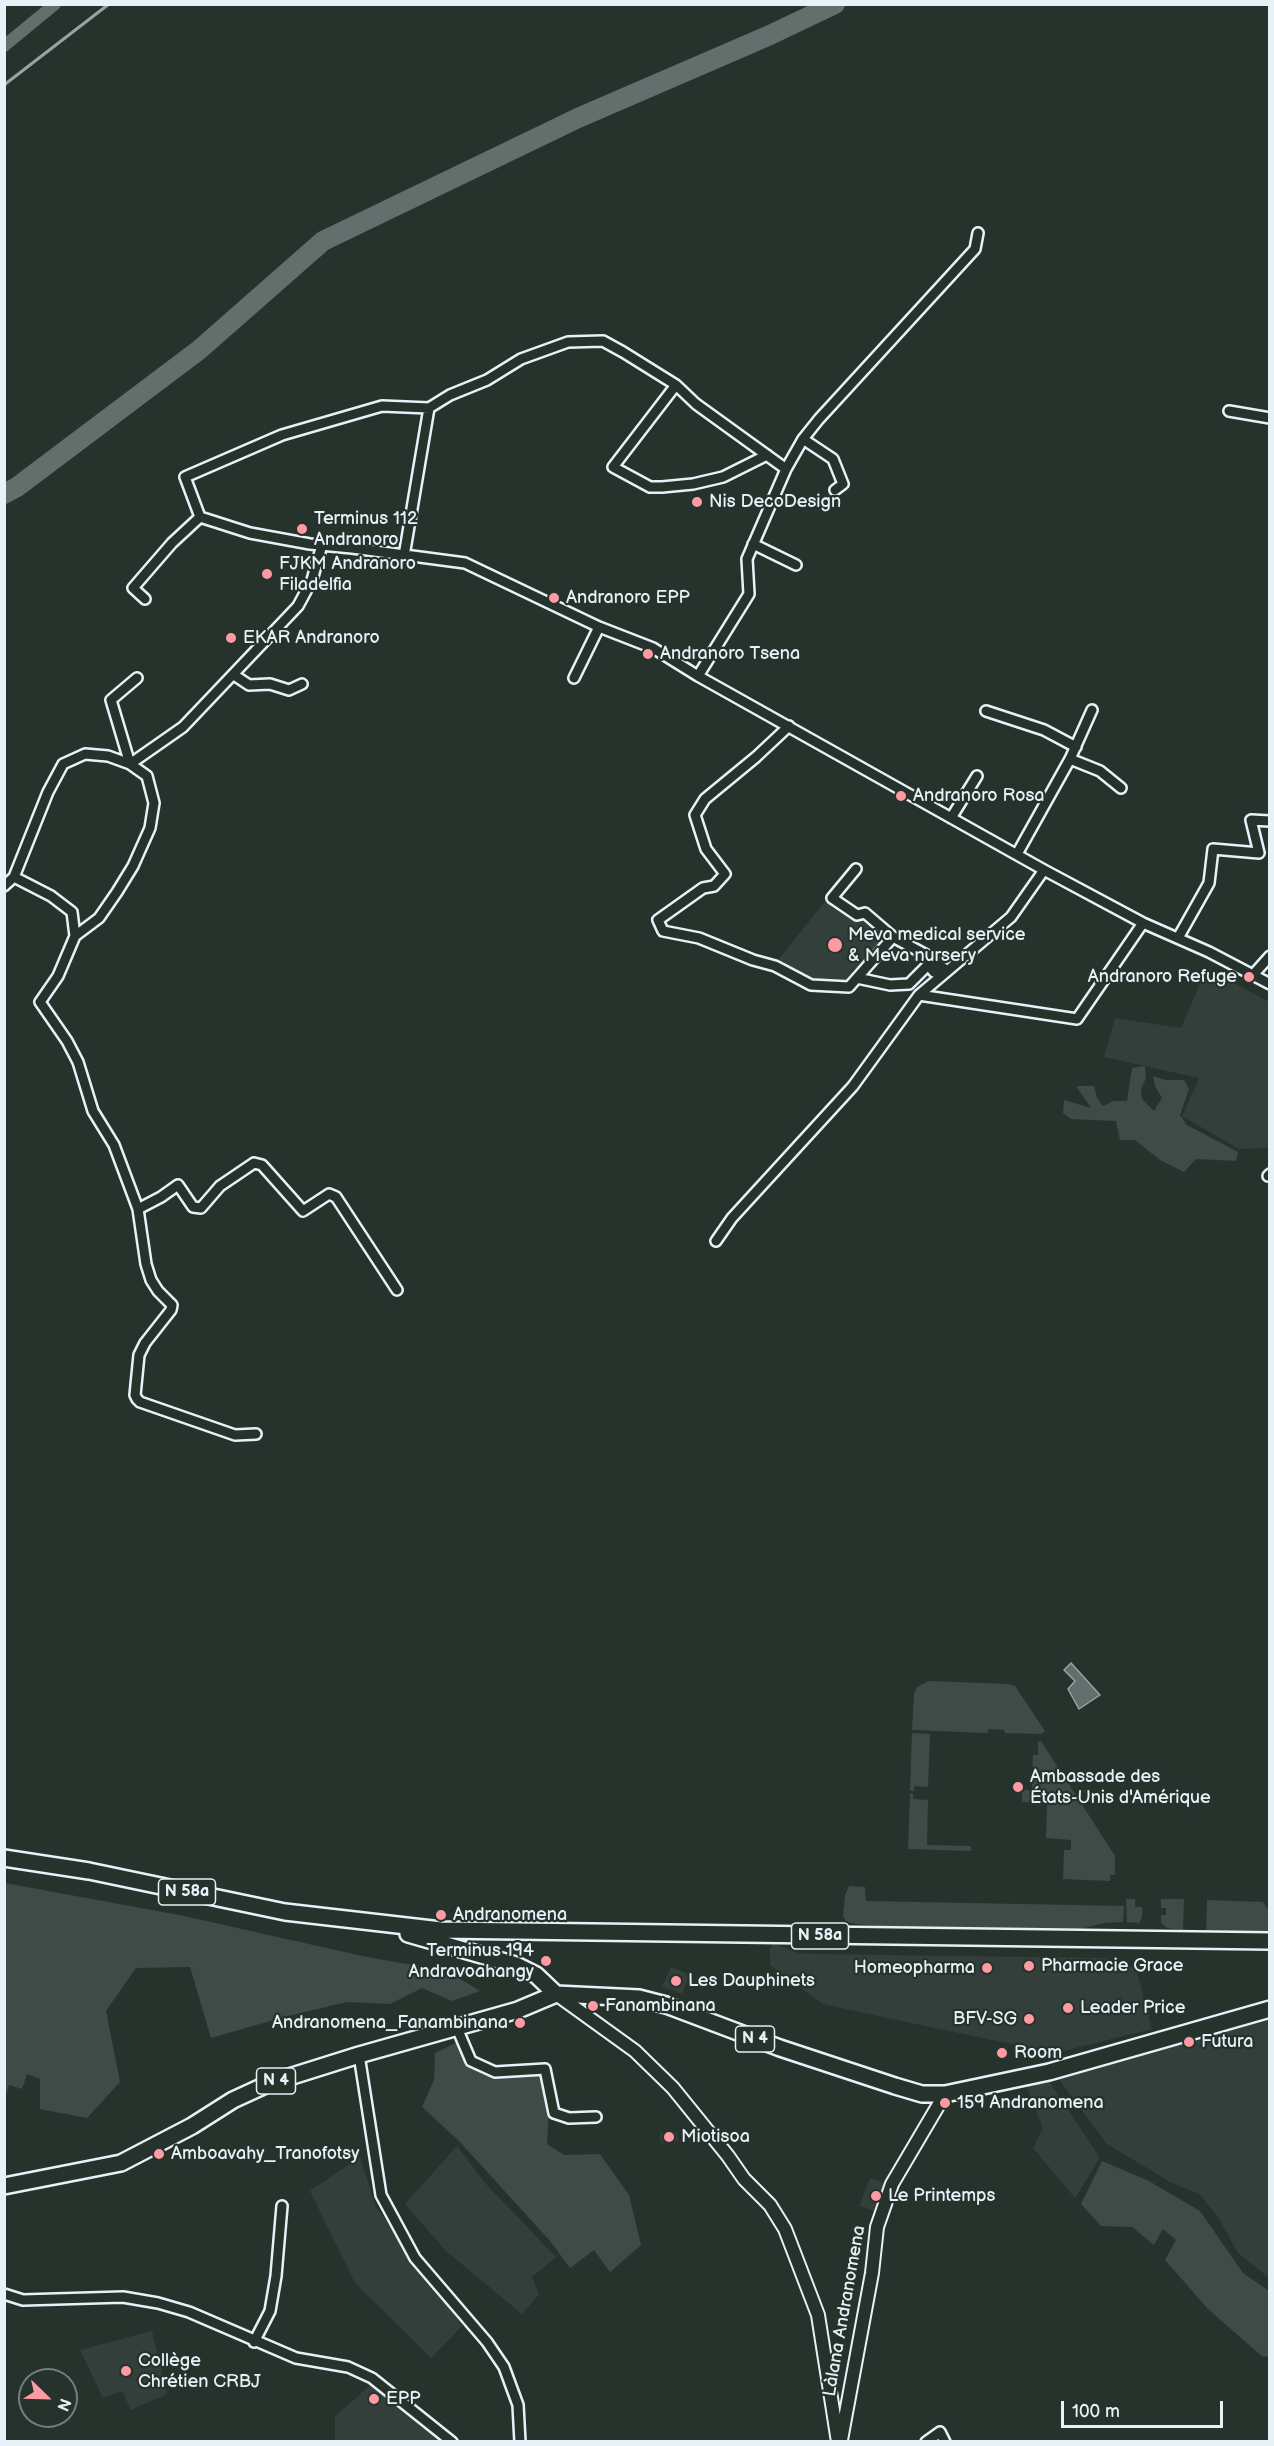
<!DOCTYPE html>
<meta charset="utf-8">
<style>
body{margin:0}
#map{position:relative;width:1274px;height:2446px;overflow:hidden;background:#26332d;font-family:"Balsamiq Sans",sans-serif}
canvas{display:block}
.frame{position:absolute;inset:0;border:6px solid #e8f1f8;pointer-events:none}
.north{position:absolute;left:18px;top:2368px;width:60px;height:60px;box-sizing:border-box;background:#26332d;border:2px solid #747f7e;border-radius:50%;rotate:113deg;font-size:16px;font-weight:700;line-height:24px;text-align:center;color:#e8f1f8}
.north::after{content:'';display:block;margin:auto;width:21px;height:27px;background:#ff9aa2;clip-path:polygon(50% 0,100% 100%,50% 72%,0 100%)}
.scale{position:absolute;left:1061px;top:2401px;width:162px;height:27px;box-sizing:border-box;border:3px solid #e8f1f8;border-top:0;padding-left:8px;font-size:18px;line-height:21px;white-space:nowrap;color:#e8f1f8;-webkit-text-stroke:4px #26332d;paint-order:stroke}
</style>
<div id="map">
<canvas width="1274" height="2446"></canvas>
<div class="frame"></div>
<div class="north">N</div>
<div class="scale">100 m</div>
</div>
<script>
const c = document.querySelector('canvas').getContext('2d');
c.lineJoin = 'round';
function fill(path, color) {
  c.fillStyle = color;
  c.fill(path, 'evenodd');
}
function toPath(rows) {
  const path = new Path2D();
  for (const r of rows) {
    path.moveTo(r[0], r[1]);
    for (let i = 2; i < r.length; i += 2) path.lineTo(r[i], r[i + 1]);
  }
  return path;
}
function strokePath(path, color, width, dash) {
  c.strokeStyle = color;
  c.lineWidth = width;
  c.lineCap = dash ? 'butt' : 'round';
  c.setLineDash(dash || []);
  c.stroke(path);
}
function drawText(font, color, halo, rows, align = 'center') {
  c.font = font + ' "Balsamiq Sans",sans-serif';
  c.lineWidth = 4.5;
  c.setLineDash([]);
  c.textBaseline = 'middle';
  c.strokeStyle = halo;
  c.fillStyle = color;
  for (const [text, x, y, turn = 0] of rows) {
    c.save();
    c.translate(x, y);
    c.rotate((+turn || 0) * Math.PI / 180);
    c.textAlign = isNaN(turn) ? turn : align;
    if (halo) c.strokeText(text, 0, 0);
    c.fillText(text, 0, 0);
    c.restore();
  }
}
fill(toPath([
 [827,899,856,920,863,918,887,937,861,965,852,970,848,980,812,980,778,960],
 [1207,968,1269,1002,1270,1145,1267,1148,1239,1149,1182,1116,1199,1078,1104,1057,1115,1018,1181,1028],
 [773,1943,798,1953,815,1954,1103,1958,1136,1968,1152,2029,1047,2055,1044,2051,836,2007,823,2004,770,1965,770,1949],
 [671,1967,690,1975,682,1994,662,1987],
 [1269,2018,1269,2278,1238,2253,1218,2217,1199,2194,1170,2182,1107,2144,1057,2077],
 [1045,2075,1100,2158,1075,2198,1033,2148,1043,2128,1026,2085],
 [677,2132,678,2141,661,2143,660,2134],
 [457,2146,485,2183,556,2257,532,2277,539,2294,522,2314,446,2251,405,2204],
 [360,2157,376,2207,462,2326,431,2358,355,2283,310,2191],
 [870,2178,893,2186,881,2213,859,2206],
 [152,2331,167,2394,131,2410,122,2391,103,2398,80,2350],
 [373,2383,443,2441,335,2442,335,2416]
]), '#333f3a');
fill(toPath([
 [1145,1066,1146,1078,1141,1089,1142,1099,1154,1111,1162,1098,1155,1086,1153,1076,1165,1080,1184,1080,1189,1089,1180,1115,1187,1125,1238,1152,1236,1161,1196,1159,1184,1172,1160,1160,1135,1140,1120,1140,1116,1121,1071,1119,1063,1113,1064,1100,1091,1108,1076,1086,1094,1086,1097,1098,1103,1106,1113,1101,1127,1101,1132,1068],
 [929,1681,1008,1684,1015,1686,1045,1731,1041,1734,1005,1733,1004,1730,988,1729,988,1733,912,1730,914,1694,917,1687],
 [912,1733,930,1734,928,1787,914,1786,914,1791,910,1791],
 [1041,1741,1115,1856,1115,1875,1110,1875,1110,1881,1063,1879,1064,1850,1071,1850,1071,1840,1046,1838,1047,1803,1022,1802,1022,1790,1032,1790,1033,1755,1038,1755,1038,1742],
 [910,1793,913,1794,913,1799,928,1800,927,1845,971,1846,971,1851,908,1849],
 [5,1883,179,1915,367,1957,447,1971,480,1991,452,2001,422,1988,390,2004,347,2002,284,2017,211,2038,190,1967,136,1968,106,2011,120,2082,87,2118,40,2109,40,2079,27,2074,22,2089,9,2085,5,2097],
 [849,1886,865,1887,866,1901,1124,1906,1123,1922,1105,1923,1068,1932,883,1927,850,1923,846,1921,843,1916,845,1895],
 [1126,1899,1135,1899,1135,1907,1142,1907,1142,1917,1139,1923,1127,1922],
 [1161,1899,1184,1899,1183,1930,1167,1928,1161,1923,1161,1915,1166,1915,1166,1908,1161,1908],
 [1207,1900,1263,1902,1269,1911,1269,1936,1206,1934],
 [462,2040,471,2065,495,2072,542,2070,549,2106,547,2144,564,2155,600,2154,629,2195,641,2245,610,2272,594,2250,570,2268,551,2242,459,2141,422,2107,434,2080,435,2053],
 [1102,2161,1149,2181,1200,2211,1243,2273,1269,2291,1269,2356,1263,2357,1208,2309,1165,2260,1176,2240,1163,2229,1154,2245,1132,2227,1101,2226,1081,2204]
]), '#3e4b47');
const water = toPath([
 [1071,1663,1100,1695,1079,1709,1068,1689,1075,1681,1064,1670,1071,1663]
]);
fill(water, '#636f6d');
strokePath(water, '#98a3a5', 1.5);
strokePath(toPath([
 [4,85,109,4]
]), '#98a3a5', 3);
strokePath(toPath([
 [4,46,55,4]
]), '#636f6d', 12);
strokePath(toPath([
 [4,494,17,487,199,350,323,241,578,118,770,35,835,4]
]), '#636f6d', 20);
const minor = toPath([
 [676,385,613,467,650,487,662,487,693,484,723,477,767,455],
 [1229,411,1270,418],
 [803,439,833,459,843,484,835,490],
 [200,517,185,477,282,435,382,406,429,408,450,395,487,380,521,359,568,342,603,341,623,352,676,385,696,404,786,469],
 [753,544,796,565],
 [404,556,429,408],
 [145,599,133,588,172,543,200,517,250,533,310,544,352,548,465,563,599,627,653,648,698,676,1044,870,1143,923,1209,952,1270,984],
 [234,675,249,685,270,684,289,690,302,684],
 [698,676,749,594,747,559,786,469,803,439,819,419,975,249,978,233],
 [574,678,599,627],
 [986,711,1044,730,1076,747],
 [789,726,756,757,705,799,695,815,706,849,725,874,714,886,703,888,658,920,663,931,699,938,753,960,775,966,811,985,849,987,893,937],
 [1070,759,1100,771,1121,788],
 [951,818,977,776],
 [1017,854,1070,759,1092,710],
 [856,869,832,898,857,915,865,913,893,937,930,957,947,971],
 [14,877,51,896,72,912,75,936,58,976,40,1002,67,1041,78,1062,93,1111,114,1145,138,1209,146,1264,151,1280,158,1291,172,1305,171,1310,145,1343,139,1355,135,1395,137,1399,140,1402,235,1435,256,1434],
 [4,886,14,877,48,792,63,764,85,754,108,756,130,764,183,727,298,606,312,580,322,545],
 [75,936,99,918,117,892,133,866,150,828,154,803,147,776,130,764,111,700,137,678],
 [1178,938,1209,883,1213,849,1259,853,1251,820,1270,821],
 [1253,975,1270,956],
 [857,978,890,985,909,984,928,965,934,972,947,971],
 [919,995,1077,1019,1143,923],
 [1268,1176,1270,1174],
 [138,1209,161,1197,178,1185,193,1207,201,1208,220,1186,254,1163,262,1165,303,1211,329,1194,336,1197,397,1290],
 [716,1241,732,1218,853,1086,919,995,1011,917,1044,870],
 [457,2028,471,2061,495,2072,545,2069,554,2113,569,2118,596,2117],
 [359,2055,381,2195,415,2258,487,2342,504,2367,518,2405,520,2442],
 [4,2294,23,2300,123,2297,158,2303,189,2312,296,2358,348,2367,372,2378,452,2442],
 [254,2342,270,2311,276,2276,282,2206],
 [926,2442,940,2432,945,2442]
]);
const tertiary = toPath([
 [556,1994,635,2051,673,2088,728,2156,744,2179,770,2205,785,2229,818,2315,838,2442],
 [841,2440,872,2273,877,2227,892,2184,945,2094]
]);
const primary = toPath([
 [4,1858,89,1871,285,1912,441,1930,1270,1941],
 [408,1934,516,1965,536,1975,556,1994],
 [4,2186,121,2163,192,2126,233,2100,270,2083,359,2055,518,2010,556,1994,639,1998,666,2005,780,2048,895,2086,922,2094,945,2094,1049,2072,1270,2009]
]);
strokePath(minor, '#e8f1f8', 14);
strokePath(tertiary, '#e8f1f8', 16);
strokePath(primary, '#e8f1f8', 20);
strokePath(minor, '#26332d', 9);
strokePath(tertiary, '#26332d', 12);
strokePath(primary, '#26332d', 15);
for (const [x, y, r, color] of [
 [697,502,6,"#ff9aa2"],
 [302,529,6,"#ff9aa2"],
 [267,574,6,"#ff9aa2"],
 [554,598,6,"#ff9aa2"],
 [231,638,6,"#ff9aa2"],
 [648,654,6,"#ff9aa2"],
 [901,796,6,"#ff9aa2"],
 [835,945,8,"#ff9aa2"],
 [1249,977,6,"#ff9aa2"],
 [1018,1787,6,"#ff9aa2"],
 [441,1915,6,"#ff9aa2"],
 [546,1961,6,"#ff9aa2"],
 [1029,1966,6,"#ff9aa2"],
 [987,1968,6,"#ff9aa2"],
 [676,1981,6,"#ff9aa2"],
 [593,2006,6,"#ff9aa2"],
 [1068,2008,6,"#ff9aa2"],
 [1029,2019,6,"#ff9aa2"],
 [520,2023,6,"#ff9aa2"],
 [1189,2042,6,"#ff9aa2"],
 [1002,2053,6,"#ff9aa2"],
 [945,2103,6,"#ff9aa2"],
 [669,2137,6,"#ff9aa2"],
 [159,2154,6,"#ff9aa2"],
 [876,2196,6,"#ff9aa2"],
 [126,2371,6,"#ff9aa2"],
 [374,2399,6,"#ff9aa2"]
]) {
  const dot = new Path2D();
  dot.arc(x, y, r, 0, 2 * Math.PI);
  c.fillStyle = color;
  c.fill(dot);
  strokePath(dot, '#26332d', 2);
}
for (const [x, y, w] of [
 [187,1892,57],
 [820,1936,57],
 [755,2039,39],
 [276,2081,39]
]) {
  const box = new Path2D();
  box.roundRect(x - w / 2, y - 13, w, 26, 4.5);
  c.fillStyle = '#26332d';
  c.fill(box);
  strokePath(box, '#e8f1f8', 1.5);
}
drawText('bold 16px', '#e8f1f8', null, [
 ["N 58a",187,1892],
 ["N 58a",820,1936],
 ["N 4",755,2039],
 ["N 4",276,2081]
]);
drawText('18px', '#e8f1f8', '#26332d', [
 ["Nis DecoDesign",709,502],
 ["Terminus 112",314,519],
 ["Andranoro",314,540],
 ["FJKM Andranoro",279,564],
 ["Filadelfia",279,585],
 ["Andranoro EPP",566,598],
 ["EKAR Andranoro",243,638],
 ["Andranoro Tsena",660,654],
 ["Andranoro Rosa",913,796],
 ["Meva medical service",848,935],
 ["& Meva nursery",848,956],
 ["Andranoro Refuge",1237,977,"right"],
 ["Ambassade des",1030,1777],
 ["États-Unis d'Amérique",1030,1798],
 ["Andranomena",453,1915],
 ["Terminus 194",534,1951,"right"],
 ["Andravoahangy",534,1972,"right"],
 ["Pharmacie Grace",1041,1966],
 ["Homeopharma",975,1968,"right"],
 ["Les Dauphinets",688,1981],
 ["Fanambinana",605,2006],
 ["Leader Price",1080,2008],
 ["BFV-SG",1017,2019,"right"],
 ["Andranomena_Fanambinana",508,2023,"right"],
 ["Futura",1201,2042],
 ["Room",1014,2053],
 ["159 Andranomena",957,2103],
 ["Miotisoa",681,2137],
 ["Amboavahy_Tranofotsy",171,2154],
 ["Le Printemps",888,2196],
 ["Collège",138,2361],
 ["Chrétien CRBJ",138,2382],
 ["EPP",386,2399]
], 'left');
drawText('18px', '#e8f1f8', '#26332d', [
 ["Làlana Andranomena",845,2311,-80]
]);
</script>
